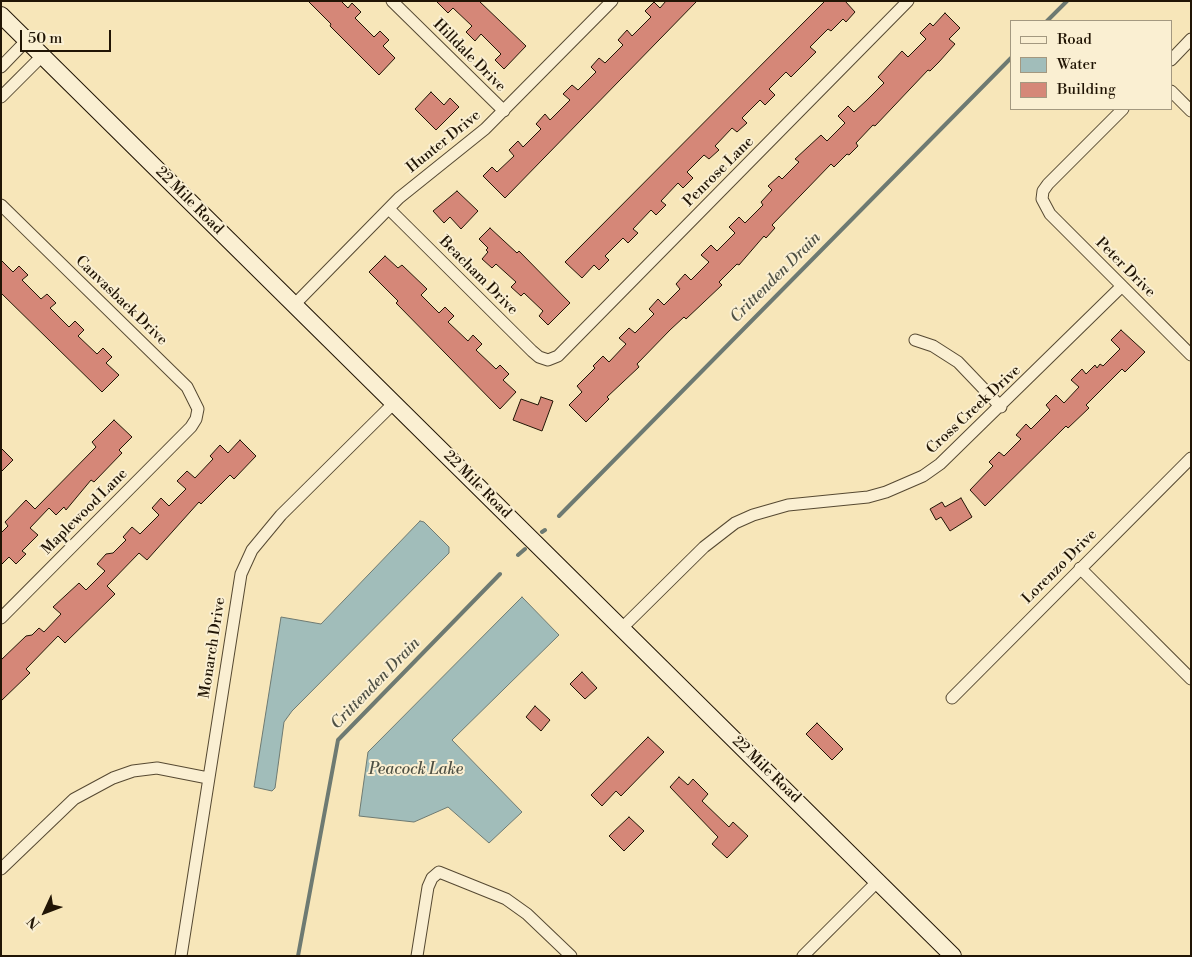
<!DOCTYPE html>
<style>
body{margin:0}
#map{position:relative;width:1192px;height:957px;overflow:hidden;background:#f7e6b9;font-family:"Libre Bodoni",serif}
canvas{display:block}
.frame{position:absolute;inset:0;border:2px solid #211505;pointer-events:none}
.legend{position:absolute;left:1010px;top:20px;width:162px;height:90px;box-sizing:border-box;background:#faefd2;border:1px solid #a39880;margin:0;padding:6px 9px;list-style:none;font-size:15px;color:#211505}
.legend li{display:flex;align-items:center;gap:10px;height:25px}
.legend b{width:25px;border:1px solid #a39880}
.north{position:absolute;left:20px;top:887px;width:50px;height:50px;-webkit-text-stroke:4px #faefd2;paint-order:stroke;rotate:227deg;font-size:14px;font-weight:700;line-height:20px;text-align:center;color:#211505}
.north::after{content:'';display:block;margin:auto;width:18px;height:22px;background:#211505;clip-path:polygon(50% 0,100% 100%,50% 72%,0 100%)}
.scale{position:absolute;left:20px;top:30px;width:91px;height:22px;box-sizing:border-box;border:2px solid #211505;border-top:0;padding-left:6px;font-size:15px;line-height:18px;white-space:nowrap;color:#211505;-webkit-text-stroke:4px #faefd2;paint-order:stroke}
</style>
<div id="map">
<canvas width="1192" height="957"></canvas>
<div class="frame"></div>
<ul class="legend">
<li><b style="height:6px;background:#faefd2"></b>Road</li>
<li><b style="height:14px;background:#a1bdba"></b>Water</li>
<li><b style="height:14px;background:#d58778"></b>Building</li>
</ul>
<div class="north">N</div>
<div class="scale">50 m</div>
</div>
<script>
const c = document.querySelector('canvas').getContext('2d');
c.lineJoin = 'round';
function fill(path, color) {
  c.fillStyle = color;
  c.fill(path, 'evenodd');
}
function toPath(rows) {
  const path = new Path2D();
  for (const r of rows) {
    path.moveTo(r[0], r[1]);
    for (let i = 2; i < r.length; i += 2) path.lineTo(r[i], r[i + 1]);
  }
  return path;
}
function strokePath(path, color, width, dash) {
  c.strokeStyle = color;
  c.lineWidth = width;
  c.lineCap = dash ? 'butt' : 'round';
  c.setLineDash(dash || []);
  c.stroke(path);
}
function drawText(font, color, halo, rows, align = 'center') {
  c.font = font + ' "Libre Bodoni",serif';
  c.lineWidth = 4;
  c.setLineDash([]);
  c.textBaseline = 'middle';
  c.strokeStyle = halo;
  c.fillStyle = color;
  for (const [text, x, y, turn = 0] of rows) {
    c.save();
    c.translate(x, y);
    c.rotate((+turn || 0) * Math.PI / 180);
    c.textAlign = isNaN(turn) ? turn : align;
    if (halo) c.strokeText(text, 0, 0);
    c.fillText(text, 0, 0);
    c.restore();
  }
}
const water = toPath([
 [420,521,424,522,449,547,449,553,292,711,284,722,275,788,272,791,254,787,281,617,321,624,420,521],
 [522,597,559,635,452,740,522,812,489,843,448,807,414,822,359,816,368,752,522,597]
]);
fill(water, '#a1bdba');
strokePath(water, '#6e7a72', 1);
strokePath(toPath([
 [1047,21,1067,1],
 [559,516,1011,58],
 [542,532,545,530],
 [518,555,525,549],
 [298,956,338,740,500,574]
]), '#6e7a72', 4);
const building = toPath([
 [308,1,341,1,348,8,352,3,361,12,355,18,374,37,380,31,389,40,383,46,395,58,379,75,330,26,331,24,308,1],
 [436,1,479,1,526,46,504,69,495,60,501,54,481,34,475,41,466,32,472,26,453,8,448,13,436,1],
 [666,1,697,1,505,198,483,176,492,167,497,172,514,156,509,150,518,141,523,147,541,129,536,124,545,114,550,120,570,100,563,94,572,85,578,90,596,72,591,67,599,58,605,63,623,45,618,40,627,30,632,36,651,17,645,11,654,2,660,8,666,1],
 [825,1,845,1,855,12,846,22,843,19,831,31,828,29,810,47,816,52,791,77,786,72,769,89,775,95,765,105,760,100,742,118,747,123,737,132,732,128,715,146,719,150,709,159,704,155,687,172,693,178,683,188,678,183,661,201,666,205,656,215,651,210,633,229,638,233,628,243,623,238,605,256,609,260,599,270,594,265,582,278,565,262,825,1],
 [945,13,960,28,949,39,955,44,939,62,930,71,928,70,875,126,873,125,856,143,858,146,849,155,847,154,834,167,831,164,772,225,775,228,766,238,764,236,739,265,737,264,719,282,722,285,686,319,684,317,670,330,637,364,639,367,607,397,609,399,586,422,569,405,582,392,577,386,595,368,593,366,603,356,609,362,626,344,619,338,629,328,635,333,654,314,649,309,658,299,664,305,680,289,676,284,685,274,691,280,709,262,701,255,711,245,717,251,735,233,729,227,739,217,745,223,763,205,761,202,772,190,768,186,779,176,782,179,799,162,795,159,821,135,827,141,845,123,838,116,848,106,854,112,867,100,884,83,878,77,902,51,908,57,926,39,920,33,930,23,933,26,945,13],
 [431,92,444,105,450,98,459,107,436,130,415,109,431,92],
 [457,191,478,211,461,229,450,217,444,223,433,211,457,191],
 [490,228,517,253,519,251,570,303,548,325,539,316,543,311,524,293,521,296,511,287,516,282,496,264,492,268,482,259,488,252,486,250,488,248,479,239,490,228],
 [385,256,398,268,402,265,427,289,421,295,439,313,445,307,454,316,448,322,468,341,473,335,482,344,476,350,496,369,500,365,509,374,503,380,516,392,500,409,396,303,398,301,369,272,385,256],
 [1,260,13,272,19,266,28,275,22,280,41,299,47,294,56,303,50,308,69,327,75,321,84,330,78,336,97,354,103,348,112,357,106,363,119,375,102,392,1,293,1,260],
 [1121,330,1145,352,1125,372,1122,369,1086,405,1089,408,1068,428,1066,426,985,506,970,490,993,466,989,462,999,452,1004,456,1021,439,1016,435,1026,424,1031,429,1050,410,1046,405,1056,395,1064,403,1079,387,1071,380,1082,369,1086,374,1095,365,1097,368,1100,364,1103,366,1120,349,1111,340,1121,330],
 [541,397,553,401,542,431,513,420,521,399,538,405,541,397],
 [114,420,132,437,119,450,122,453,94,482,91,480,66,510,64,507,56,515,49,508,30,528,38,535,22,551,26,554,16,564,9,557,1,565,1,533,8,526,5,522,26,500,35,509,96,447,92,442,114,420],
 [240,440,256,456,234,479,230,475,201,504,199,502,147,560,139,553,107,586,115,594,65,643,58,636,26,669,30,673,1,701,1,660,26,636,32,635,39,628,44,632,61,614,53,607,79,583,86,590,105,571,97,564,106,554,113,553,126,540,123,537,132,527,140,534,159,515,152,508,161,498,169,506,186,489,177,481,187,471,195,478,213,459,210,456,220,445,228,453,240,440],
 [1,448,13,460,1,472,1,448],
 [961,498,972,517,950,531,941,517,936,520,930,509,942,502,945,507,961,498],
 [582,672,597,688,585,699,570,684,582,672],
 [535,706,550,720,541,731,526,717,535,706],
 [817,723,843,749,832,760,806,734,817,723],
 [648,737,664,752,621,796,616,791,602,806,591,795,648,737],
 [679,777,688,785,693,779,708,794,702,801,729,827,733,822,748,836,727,858,712,844,718,837,670,787,679,777],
 [629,817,644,831,624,851,609,836,629,817]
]);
fill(building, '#d58778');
strokePath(building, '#211505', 1);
const street = toPath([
 [392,1,504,111],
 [1171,60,1191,39],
 [1,67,27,40],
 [1171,91,1191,111],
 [1,97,42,56],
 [1123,109,1048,184,1043,191,1042,199,1050,214,1191,355],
 [1,205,187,387,198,409,196,419,191,427,1,618],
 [389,209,532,351,539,357,548,360,558,356,908,1],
 [294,305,399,198,485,129,612,1],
 [915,340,933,346,958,362,1001,407],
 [1080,568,1191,679],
 [622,628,704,547,735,523,753,515,788,505,868,497,886,492,923,476,940,464,1122,286],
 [952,698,1191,458],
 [1,869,74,799,113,778,133,771,157,768,208,778],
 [181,956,241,574,252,550,281,515,394,403],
 [417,956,428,887,432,878,439,872,506,899,527,914,571,956],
 [803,956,879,880]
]);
const secondary = toPath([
 [1,15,953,956]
]);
strokePath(street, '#564932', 13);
strokePath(secondary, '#211505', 18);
strokePath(street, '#faefd2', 11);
strokePath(secondary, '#faefd2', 16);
drawText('15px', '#211505', '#faefd2', [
 ["Hilldale Drive",469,56,45],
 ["Hunter Drive",444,142,-39],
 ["Penrose Lane",719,172,-45],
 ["22 Mile Road",189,201,45],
 ["Peter Drive",1125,268,45],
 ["Beacham Drive",478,276,45],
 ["Canvasback Drive",121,301,44],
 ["Cross Creek Drive",974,410,-43],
 ["22 Mile Road",477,485,45],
 ["Maplewood Lane",85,512,-45],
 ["Lorenzo Drive",1060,567,-45],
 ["Monarch Drive",213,648,-81],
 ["22 Mile Road",766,770,44]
]);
drawText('italic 16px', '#4e5044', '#faefd2', [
 ["Crittenden Drain",776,278,-45],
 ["Crittenden Drain",376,684,-46],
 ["Peacock Lake",416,770]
]);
</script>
